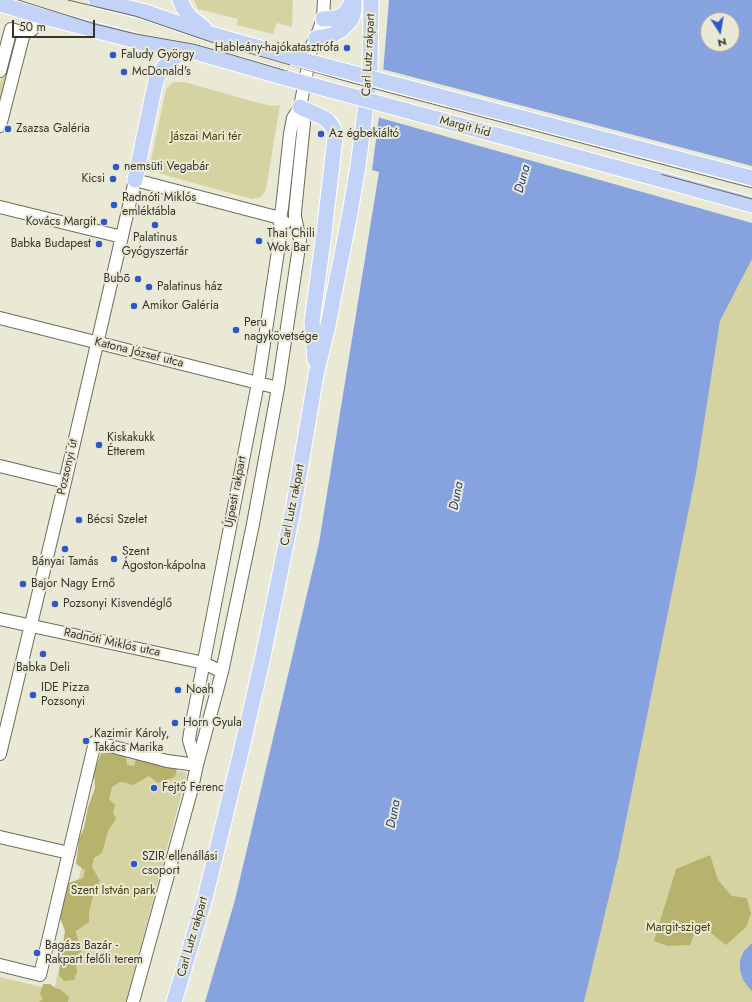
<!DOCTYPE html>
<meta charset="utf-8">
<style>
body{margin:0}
#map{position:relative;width:752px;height:1002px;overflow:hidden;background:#eae9d6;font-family:Jost,sans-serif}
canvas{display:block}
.north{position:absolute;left:700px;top:12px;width:40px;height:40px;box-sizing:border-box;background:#eae9d6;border:1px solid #a2a193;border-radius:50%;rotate:168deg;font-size:11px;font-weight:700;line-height:16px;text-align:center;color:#35352e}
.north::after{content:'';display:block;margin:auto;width:14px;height:18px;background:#2e57c7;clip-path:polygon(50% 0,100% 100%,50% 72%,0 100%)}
.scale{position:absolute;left:12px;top:20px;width:83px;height:18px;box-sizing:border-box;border:2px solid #35352e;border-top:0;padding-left:5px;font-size:12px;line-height:14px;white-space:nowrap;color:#35352e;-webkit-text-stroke:3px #eae9d6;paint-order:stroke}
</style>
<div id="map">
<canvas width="752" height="1002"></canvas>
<div class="north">N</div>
<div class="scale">50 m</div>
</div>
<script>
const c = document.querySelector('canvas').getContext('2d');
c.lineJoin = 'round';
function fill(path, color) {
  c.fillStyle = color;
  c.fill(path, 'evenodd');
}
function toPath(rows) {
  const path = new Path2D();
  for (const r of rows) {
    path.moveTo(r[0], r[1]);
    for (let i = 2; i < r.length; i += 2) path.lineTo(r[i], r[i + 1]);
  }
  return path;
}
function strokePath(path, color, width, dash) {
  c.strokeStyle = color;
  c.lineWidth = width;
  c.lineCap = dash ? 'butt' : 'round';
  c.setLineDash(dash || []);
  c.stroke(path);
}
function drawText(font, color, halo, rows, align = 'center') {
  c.font = font + ' Jost,sans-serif';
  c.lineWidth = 4;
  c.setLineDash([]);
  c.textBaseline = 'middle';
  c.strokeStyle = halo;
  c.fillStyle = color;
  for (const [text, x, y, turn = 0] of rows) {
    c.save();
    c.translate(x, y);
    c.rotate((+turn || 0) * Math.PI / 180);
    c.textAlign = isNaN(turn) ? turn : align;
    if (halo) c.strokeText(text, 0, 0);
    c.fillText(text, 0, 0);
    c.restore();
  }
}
fill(toPath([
 [194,0,293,0,292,27,277,23,273,34,237,25,238,19,198,9],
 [13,35,20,37,0,115,0,83],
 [173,82,184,82,255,102,272,106,280,105,266,190,261,197,252,199,161,174,153,168,151,160,166,89],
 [752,259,752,1002,584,1002,619,855,696,474,720,321],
 [107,753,187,773,126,1002,0,1002,0,977,54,990]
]), '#d6d3a3');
fill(toPath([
 [105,749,118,752,126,757,127,765,134,766,137,756,177,768,175,777,158,783,149,776,133,785,123,782,120,782,112,787,109,799,115,805,113,812,116,819,108,831,102,853,94,858,92,867,100,881,93,896,89,912,89,922,76,931,81,952,76,962,77,972,74,980,64,981,59,975,60,964,65,931,60,918,63,903,64,889,68,883,83,878,85,870,76,864,79,839,84,828,88,807,95,788,94,772,101,753],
 [710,855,718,880,732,896,747,898,751,914,746,927,726,945,711,933,697,928,690,945,668,946,654,941,676,869],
 [43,984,50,984,57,989,60,989,69,997,68,1002,39,1002,43,999,40,994]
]), '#b8b36c');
fill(toPath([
 [389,0,752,0,752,259,720,321,696,474,619,855,584,1002,205,1002,235,900,319,543,379,172,372,170,380,109],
 [708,20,732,20,732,44,708,44],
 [752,943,752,991,749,988,743,980,740,970,740,960,744,951]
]), '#87a3df');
fill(toPath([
 [382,69,752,166,752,223,377,117]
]), '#eae9d6');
const minor = toPath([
 [0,71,11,29,24,33],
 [0,126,24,33,32,30,37,15],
 [0,207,122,237],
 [0,318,278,388],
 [0,466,65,482],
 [0,619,204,663,222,672],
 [0,754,65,482,135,180,280,218,285,223],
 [197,765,191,747,189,740,190,733,258,383,280,238,280,218,282,208,290,134,293,118,300,107,312,45,316,38,323,19,324,0],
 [0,837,69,853],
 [0,965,40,975,95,742,167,761,197,765],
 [133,1002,192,788,197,765,222,672,253,524,278,388,300,240,295,217,295,212,304,123,300,107]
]);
const major = toPath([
 [96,0,146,12,200,31,292,57],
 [180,0,183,7,189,16,204,28],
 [0,4,37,15,140,42,195,52,286,78],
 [323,19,336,18,343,15,346,12,353,1],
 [316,38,332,35,341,30,348,23,352,18,354,10,354,0],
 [454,100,752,178],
 [300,107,322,117,328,121,333,128,335,133,335,138,324,233,312,322,315,360],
 [655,178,752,205],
 [135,180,156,80,162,70,167,63,173,58,184,53,192,52],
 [174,1002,205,898,239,760,262,661,294,505,316,375,328,325,350,213,358,166,370,74,371,0]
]);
strokePath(minor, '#6d6c5c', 14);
strokePath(major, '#fff', 17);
strokePath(minor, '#fff', 12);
strokePath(major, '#c2d3f7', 15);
strokePath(toPath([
 [18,0,95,24,136,34,193,44,219,51,348,89,752,199],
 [68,0,135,16,211,42,349,82,752,188]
]), '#69695e', 1);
const majorBridge = toPath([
 [292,57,454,100],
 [286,78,655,178]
]);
strokePath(majorBridge, '#fff', 17, []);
strokePath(majorBridge, '#c2d3f7', 15);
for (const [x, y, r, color] of [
 [347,48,4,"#2e57c7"],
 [113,55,4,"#2e57c7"],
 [124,72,4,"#2e57c7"],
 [8,129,4,"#2e57c7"],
 [321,134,4,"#2e57c7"],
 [116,167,4,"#2e57c7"],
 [113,179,4,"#2e57c7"],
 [114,205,4,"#2e57c7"],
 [104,222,4,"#2e57c7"],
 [155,225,4,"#2e57c7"],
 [259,241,4,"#2e57c7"],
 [99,244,4,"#2e57c7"],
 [138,279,4,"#2e57c7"],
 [149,287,4,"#2e57c7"],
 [134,306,4,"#2e57c7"],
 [236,330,4,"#2e57c7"],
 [99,445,4,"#2e57c7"],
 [79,520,4,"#2e57c7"],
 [65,549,4,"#2e57c7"],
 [114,559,4,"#2e57c7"],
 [23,584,4,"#2e57c7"],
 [55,604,4,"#2e57c7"],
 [43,654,4,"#2e57c7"],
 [178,690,4,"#2e57c7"],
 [33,695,4,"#2e57c7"],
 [175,723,4,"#2e57c7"],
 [86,741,4,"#2e57c7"],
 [154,788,4,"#2e57c7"],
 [134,864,4,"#2e57c7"],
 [37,953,4,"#2e57c7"]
]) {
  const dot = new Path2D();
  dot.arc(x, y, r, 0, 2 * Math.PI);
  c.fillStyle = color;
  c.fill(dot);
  strokePath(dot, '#eae9d6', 1.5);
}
drawText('12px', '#35352e', '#eae9d6', [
 ["Hableány-hajókatasztrófa",339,48,"right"],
 ["Faludy György",121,55],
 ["McDonald's",132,72],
 ["Zsazsa Galéria",16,129],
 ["Az égbekiáltó",329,134],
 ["nemsüti Vegabár",124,167],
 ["Kicsi",105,179,"right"],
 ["Radnóti Miklós",122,198],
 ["emléktábla",122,212],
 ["Kovács Margit",96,222,"right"],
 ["Thai Chili",267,234],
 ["Wok Bar",267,248],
 ["Palatinus",155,238,"center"],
 ["Gyógyszertár",155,252,"center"],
 ["Babka Budapest",91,244,"right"],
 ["Bubō",130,279,"right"],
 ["Palatinus ház",157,287],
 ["Amikor Galéria",142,306],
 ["Peru",244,323],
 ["nagykövetsége",244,337],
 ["Kiskakukk",107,438],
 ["Étterem",107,452],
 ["Bécsi Szelet",87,520],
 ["Szent",122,552],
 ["Ágoston-kápolna",122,566],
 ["Bányai Tamás",65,562,"center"],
 ["Bajor Nagy Ernő",31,584],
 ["Pozsonyi Kisvendéglő",63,604],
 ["Babka Deli",43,668,"center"],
 ["IDE Pizza",41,688],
 ["Pozsonyi",41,702],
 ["Noah",186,690],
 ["Horn Gyula",183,723],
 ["Kazimir Károly,",94,734],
 ["Takács Marika",94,748],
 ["Fejtő Ferenc",162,788],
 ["SZIR ellenállási",142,857],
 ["csoport",142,871],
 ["Bagázs Bazár -",45,946],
 ["Rakpart felőli terem",45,960]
], 'left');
drawText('12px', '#35352e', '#eae9d6', [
 ["Carl Lutz rakpart",369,55,-87],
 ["Margit híd",465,127,15],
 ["Katona József utca",139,353,14],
 ["Pozsonyi út",68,467,-77],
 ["Újpesti rakpart",236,492,-79],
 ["Carl Lutz rakpart",293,505,-79],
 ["Radnóti Miklós utca",112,643,12],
 ["Carl Lutz rakpart",193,937,-74]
]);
drawText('12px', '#454005', '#eae9d6', [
 ["Jászai Mari tér",206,137],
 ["Szent István park",113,891],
 ["Margit-sziget",678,928]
]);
drawText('italic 13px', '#233e85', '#eae9d6', [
 ["Duna",523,179,-75],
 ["Duna",457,496,-79],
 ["Duna",394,814,-79]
]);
</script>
